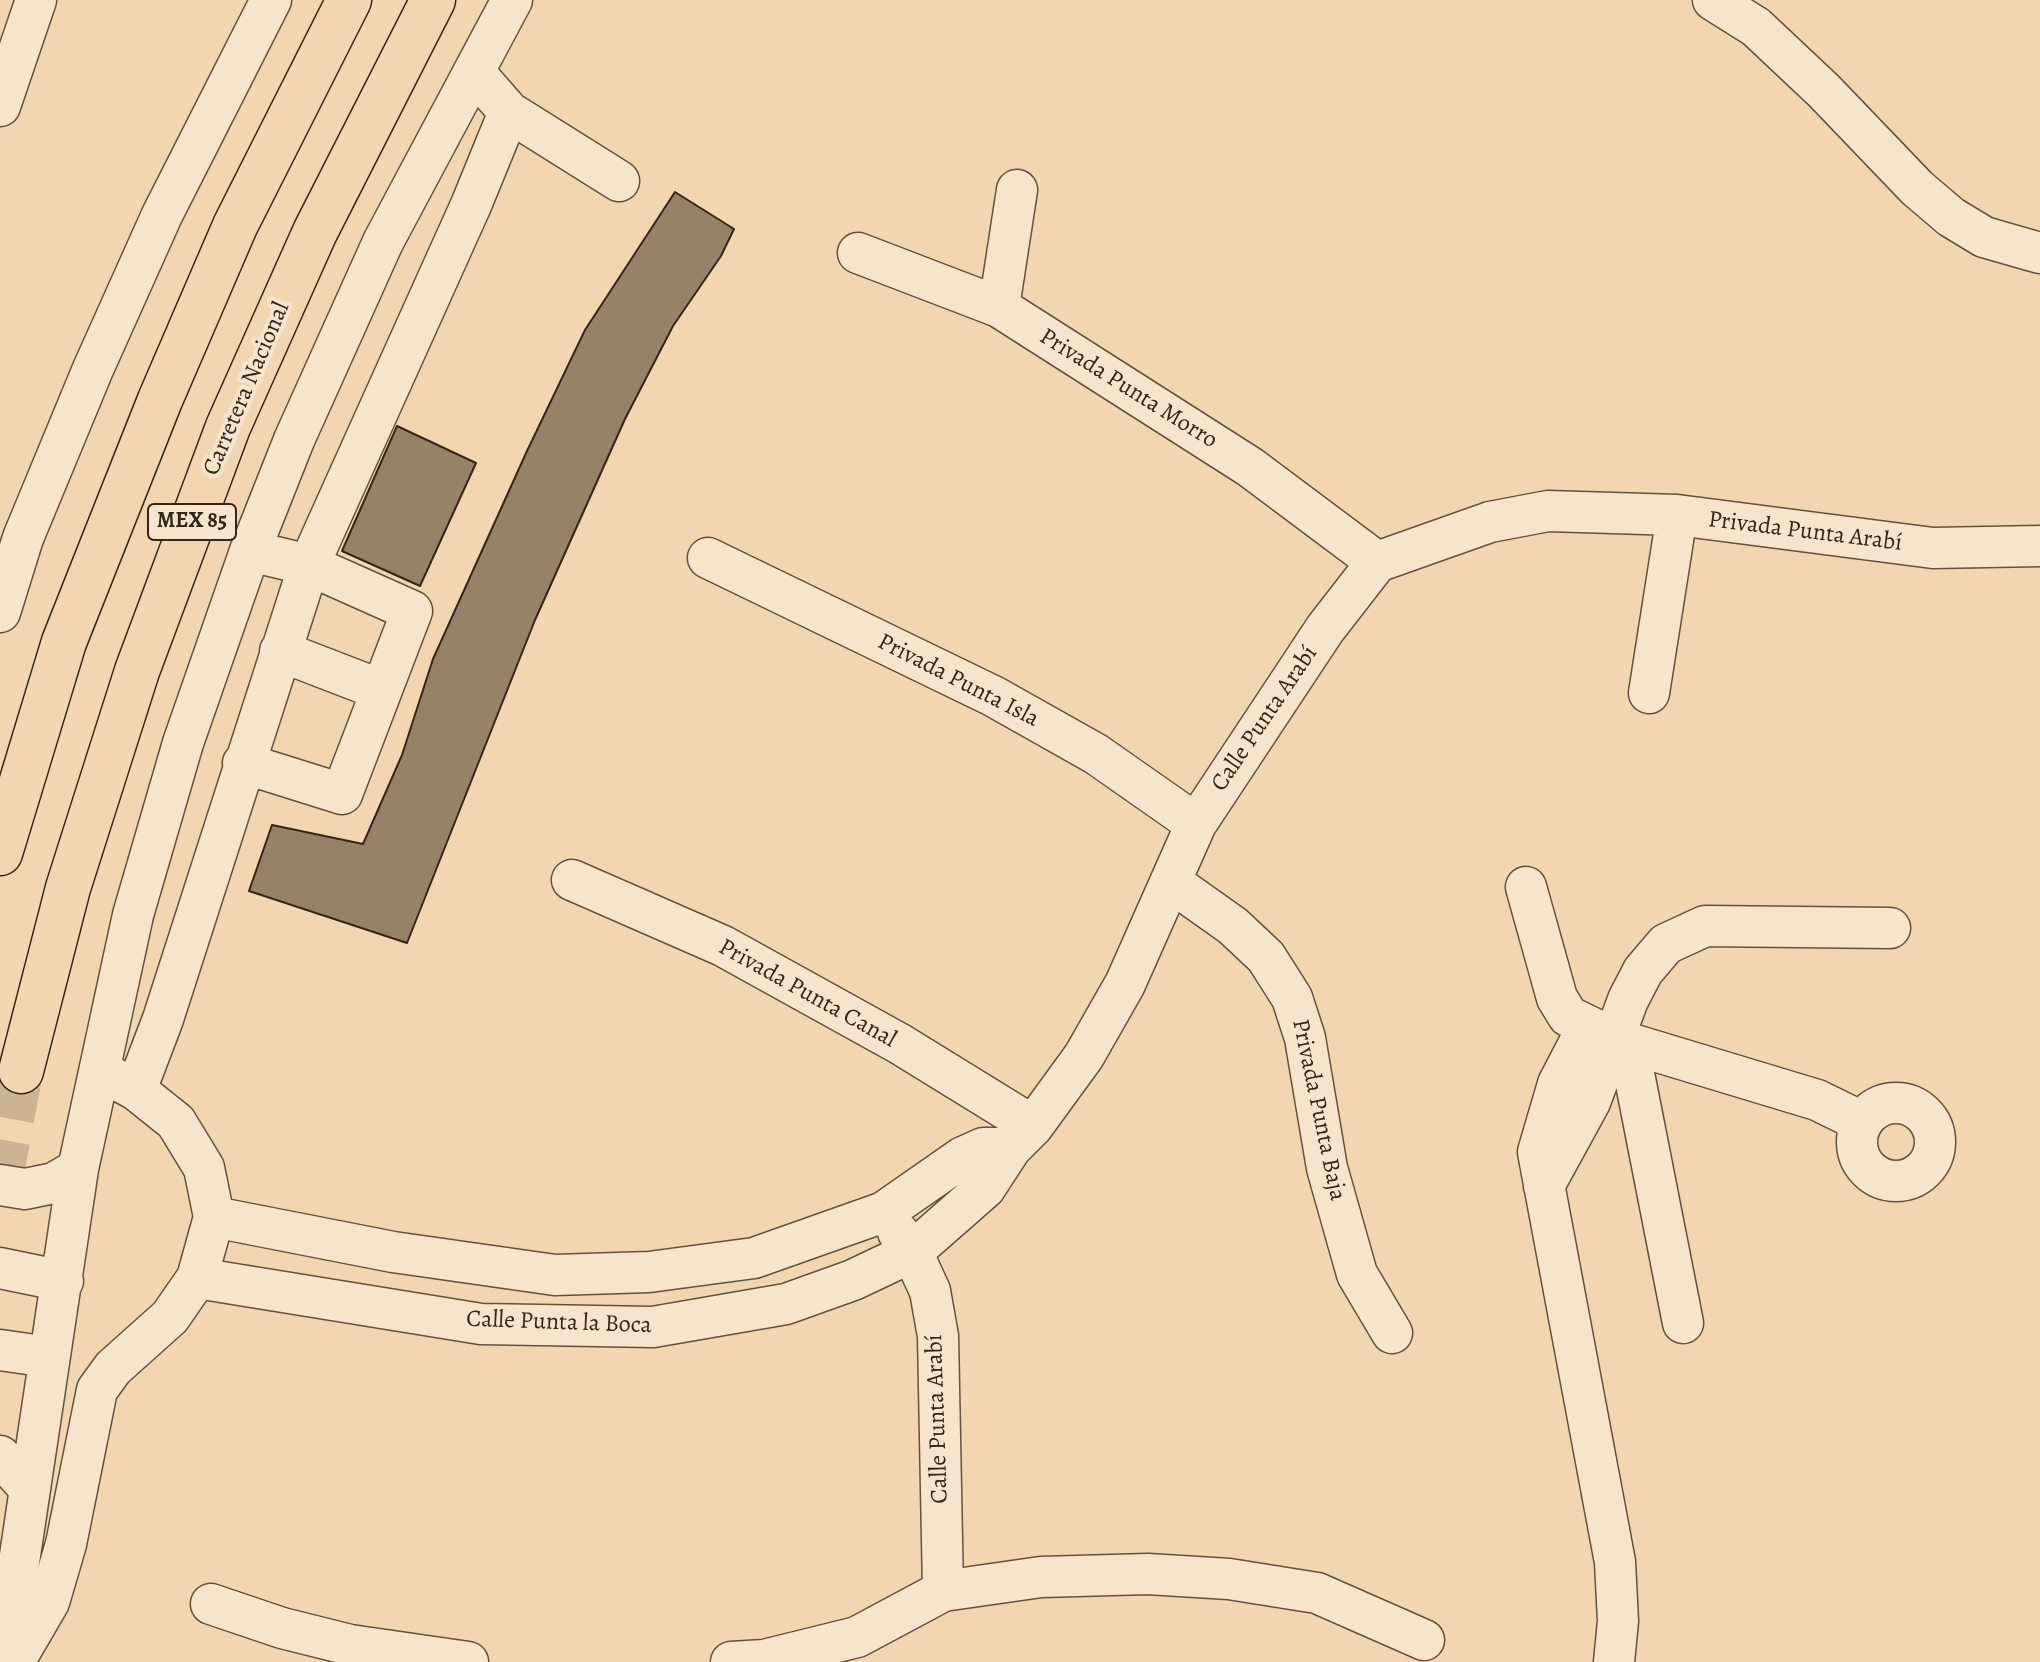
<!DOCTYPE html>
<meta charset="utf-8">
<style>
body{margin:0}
canvas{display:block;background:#f1d6b1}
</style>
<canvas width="2040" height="1662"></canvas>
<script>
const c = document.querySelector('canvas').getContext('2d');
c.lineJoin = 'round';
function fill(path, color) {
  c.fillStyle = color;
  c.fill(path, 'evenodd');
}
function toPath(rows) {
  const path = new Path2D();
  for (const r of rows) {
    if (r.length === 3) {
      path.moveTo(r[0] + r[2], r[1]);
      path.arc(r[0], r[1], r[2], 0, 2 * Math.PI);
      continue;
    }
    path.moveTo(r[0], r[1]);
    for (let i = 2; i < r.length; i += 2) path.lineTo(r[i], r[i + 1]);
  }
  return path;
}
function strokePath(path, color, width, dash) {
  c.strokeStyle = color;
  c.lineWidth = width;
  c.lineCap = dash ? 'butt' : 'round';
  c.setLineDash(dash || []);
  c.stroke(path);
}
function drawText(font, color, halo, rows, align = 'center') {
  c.font = font + ' Alegreya,serif';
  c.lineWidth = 8;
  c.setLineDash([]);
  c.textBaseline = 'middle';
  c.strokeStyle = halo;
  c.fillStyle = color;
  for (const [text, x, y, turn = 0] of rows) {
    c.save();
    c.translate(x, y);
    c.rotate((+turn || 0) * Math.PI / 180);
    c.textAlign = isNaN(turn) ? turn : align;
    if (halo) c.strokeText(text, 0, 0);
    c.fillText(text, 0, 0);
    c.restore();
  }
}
const building = toPath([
 [675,192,734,229,721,256,673,326,625,419,535,620,407,943,249,891,272,825,363,844,402,755,433,659,527,451,585,330,675,192],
 [397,426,476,463,420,586,342,551,397,426]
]);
fill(building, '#958268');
strokePath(building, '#322719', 2);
strokePath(toPath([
 [0,1184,21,1071]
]), '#cbb393', 44, [44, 22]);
const minor = toPath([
 [1713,0,1756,27,1824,91,1917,188,1951,217,1984,237,2040,253],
 [0,106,36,0],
 [509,112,619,181],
 [858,253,999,307,1250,467,1377,562],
 [999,307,1017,190],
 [708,558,993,696,1096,754,1196,824],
 [0,612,23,538,93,369,162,215,271,0],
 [280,651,381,690],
 [1649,693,1677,515],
 [243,763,342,794,412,611,309,565,250,551],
 [572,880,723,946,900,1044,1033,1126],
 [1171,882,1233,926,1266,957,1292,998,1305,1038,1327,1168,1357,1274,1392,1333],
 [1526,887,1557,998,1568,1016,1615,1039,1817,1100,1862,1122],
 [1587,1028,1558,1084,1538,1152,1615,1562,1618,1621,1614,1662],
 [1628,1043,1683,1323],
 [136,1090,163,1019,309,565,471,205,509,112,474,72],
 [1896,1142,39],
 [0,1185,25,1189,54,1183,78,1169],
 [1544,1186,1590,1102,1628,1000,1643,971,1666,944,1705,926,1890,928],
 [214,1217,393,1252,555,1275,649,1272,754,1258,884,1212,963,1157,983,1148,1011,1148],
 [898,1232,912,1252,930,1291,938,1336,943,1591],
 [0,1268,63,1281],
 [197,1278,481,1324,653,1327,786,1304,853,1280,912,1252,985,1188,1011,1148,1033,1126,1084,1056,1125,984,1196,824,1325,629,1377,562,1490,522,1548,511,1677,515,1933,548,2040,546],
 [0,1350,49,1357],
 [0,1456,30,1489],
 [211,1604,282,1628,350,1645,468,1662],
 [4,1662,78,1169,133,915,183,743,250,551,294,440,383,242,512,0],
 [14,1662,49,1602,66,1544,97,1390,113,1368,170,1317,197,1278,214,1217,204,1168,176,1122,136,1090,112,1077],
 [731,1662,764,1660,857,1637,943,1591,1041,1577,1148,1574,1229,1579,1317,1593,1424,1640]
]);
const highway = toPath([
 [0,853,64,642,160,400,235,226,349,0],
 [21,1071,68,888,137,671,228,427,315,232,433,0]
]);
strokePath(minor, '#62533f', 43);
strokePath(highway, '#322719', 47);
strokePath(minor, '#f6e4cc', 40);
strokePath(highway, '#f1d6b1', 44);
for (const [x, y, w] of [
 [192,522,88]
]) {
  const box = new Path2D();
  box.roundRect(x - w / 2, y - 18, w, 36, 6);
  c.fillStyle = '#f6e4cc';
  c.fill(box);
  strokePath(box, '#322719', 2);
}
drawText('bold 22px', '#322719', null, [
 ["MEX 85",192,522]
]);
drawText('24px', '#322719', '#f6e4cc', [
 ["Carretera Nacional",247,389,-67],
 ["Privada Punta Morro",1128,389,32],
 ["Privada Punta Arabí",1805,532,7],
 ["Privada Punta Isla",958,681,27],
 ["Calle Punta Arabí",1265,719,-56],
 ["Privada Punta Canal",807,994,29],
 ["Privada Punta Baja",1318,1110,78],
 ["Calle Punta la Boca",559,1323,2],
 ["Calle Punta Arabí",938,1419,-92]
]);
</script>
